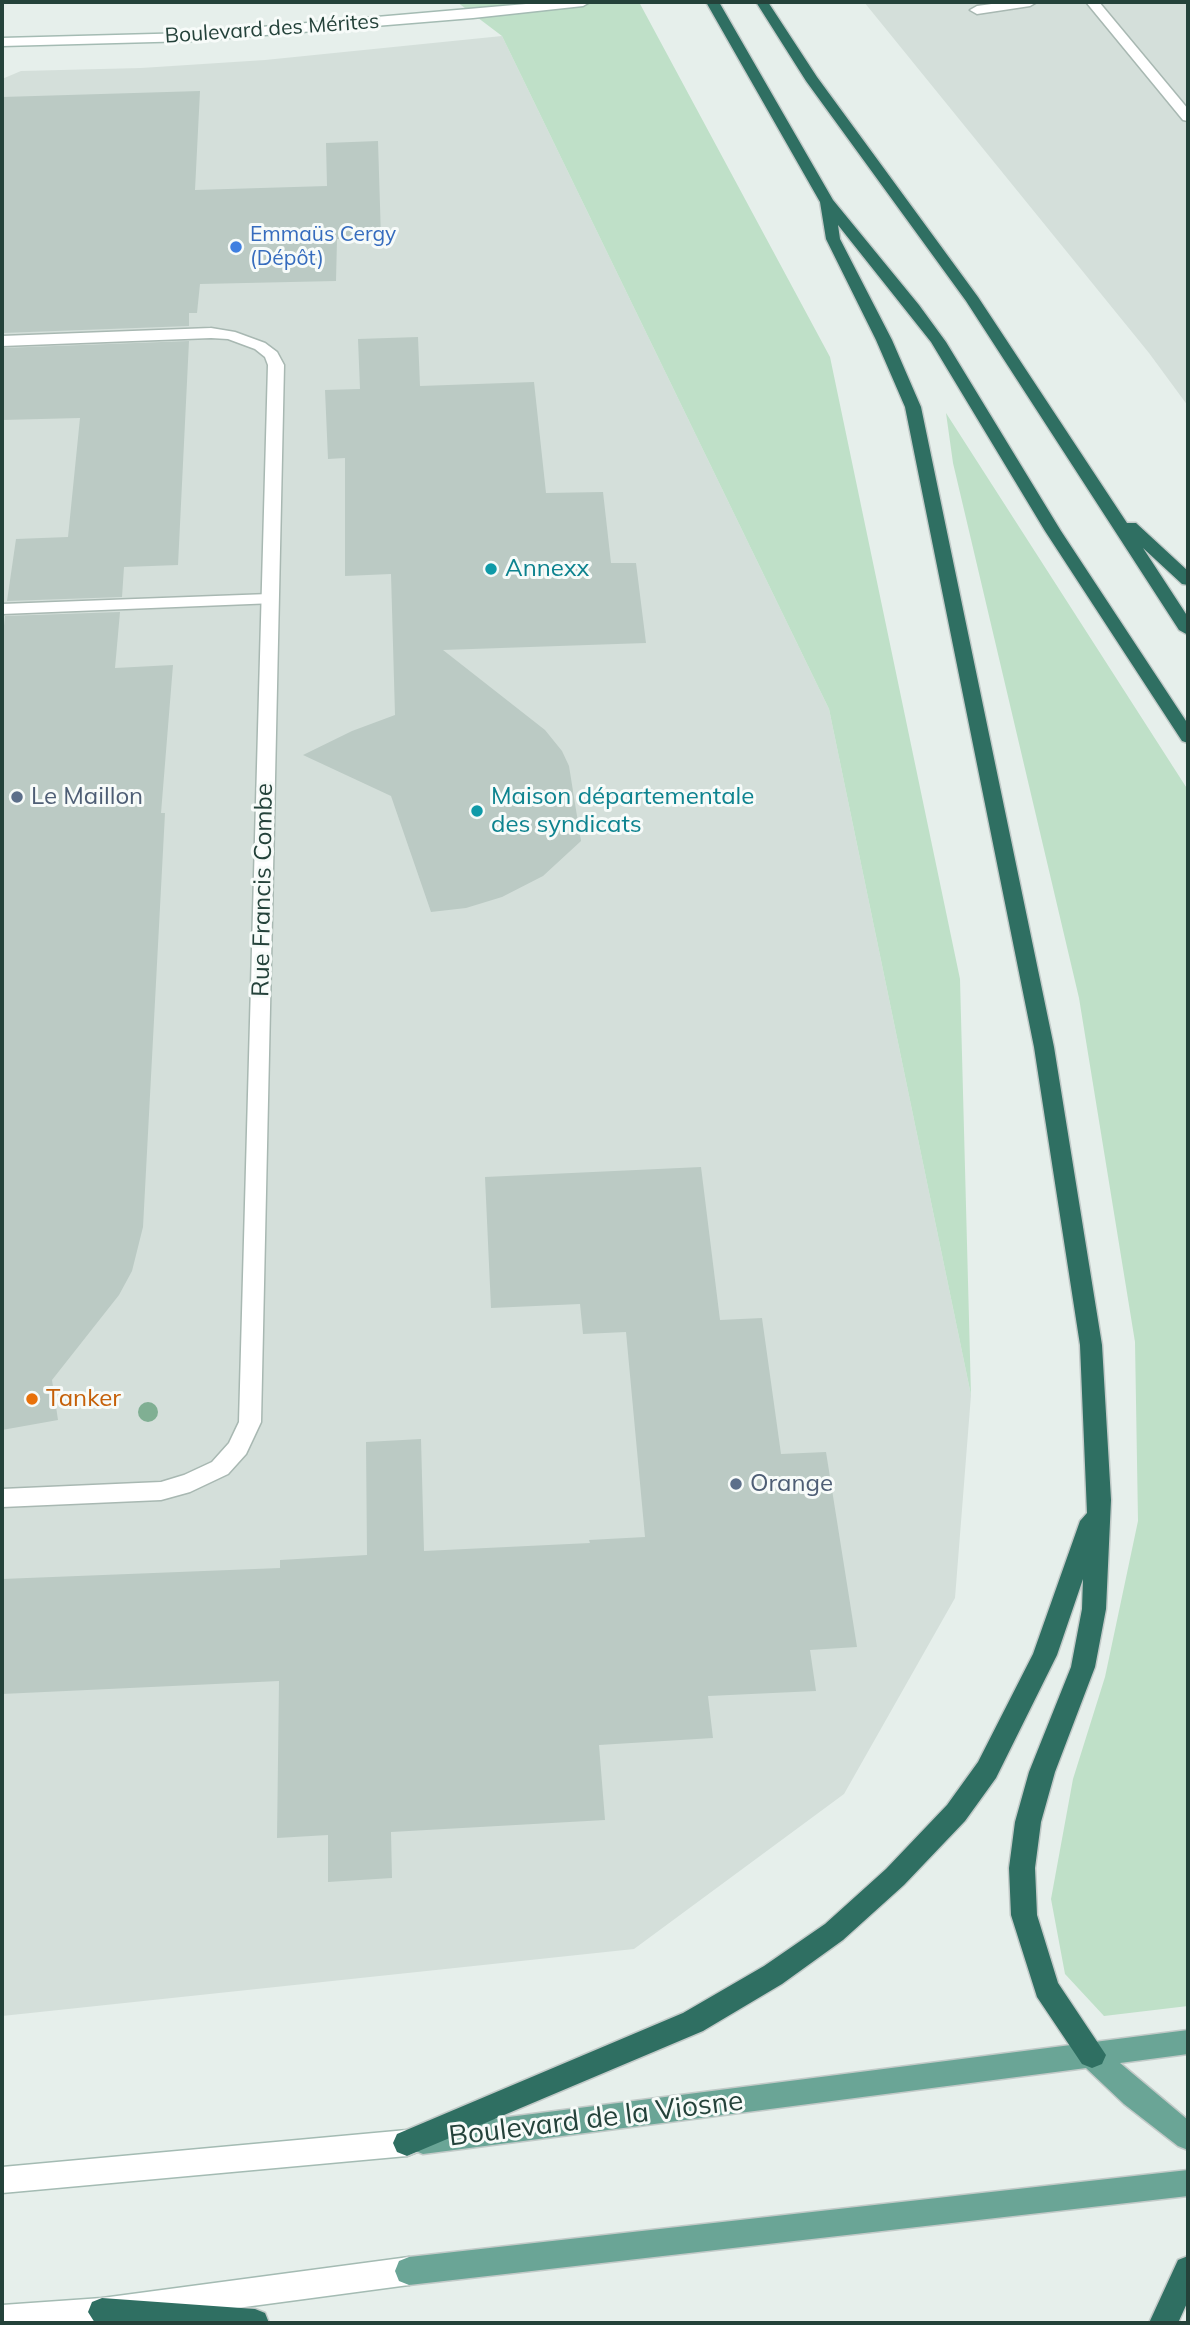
<!DOCTYPE html>
<meta charset="utf-8">
<style>
body{margin:0}
#map{position:relative;width:1190px;height:2325px;overflow:hidden;background:#e6efeb;font-family:Mulish,sans-serif}
canvas{display:block}
.frame{position:absolute;inset:0;border:4px solid #24423a;pointer-events:none}
</style>
<div id="map">
<canvas width="1190" height="2325"></canvas>
<div class="frame"></div>
</div>
<script>
const c = document.querySelector('canvas').getContext('2d');
c.lineJoin = 'round';
function fill(path, color) {
  c.fillStyle = color;
  c.fill(path, 'evenodd');
}
function toPath(rows) {
  const path = new Path2D();
  for (const r of rows) {
    path.moveTo(r[0], r[1]);
    for (let i = 2; i < r.length; i += 2) path.lineTo(r[i], r[i + 1]);
  }
  return path;
}
function strokePath(path, color, width, dash) {
  c.strokeStyle = color;
  c.lineWidth = width;
  c.lineCap = dash ? 'butt' : 'round';
  c.setLineDash(dash || []);
  c.stroke(path);
}
function drawText(font, color, halo, rows, align = 'center') {
  c.font = font + ' Mulish,sans-serif';
  c.lineWidth = 6;
  c.setLineDash([]);
  c.textBaseline = 'middle';
  c.strokeStyle = halo;
  c.fillStyle = color;
  for (const [text, x, y, turn = 0] of rows) {
    c.save();
    c.translate(x, y);
    c.rotate((+turn || 0) * Math.PI / 180);
    c.textAlign = isNaN(turn) ? turn : align;
    if (halo) c.strokeText(text, 0, 0);
    c.fillText(text, 0, 0);
    c.restore();
  }
}
fill(toPath([
 [864,2,1188,2,1188,406,1149,353],
 [502,36,829,709,971,1395,955,1598,844,1794,634,1949,2,2016,2,79,21,71,141,68,265,60]
]), '#d4dfda');
fill(toPath([
 [457,2,639,2,830,357,960,979,971,1395,829,709,502,36],
 [946,413,1188,790,1188,2006,1104,2016,1065,1974,1051,1899,1073,1779,1105,1677,1138,1521,1135,1342,1079,998,953,463]
]), '#bfe0c8');
fill(toPath([
 [200,91,195,190,327,186,326,143,378,141,381,238,337,239,336,281,200,284,197,313,189,313,189,326,2,333,2,97],
 [418,337,420,386,534,382,546,493,603,492,611,563,636,563,646,643,443,650,545,730,562,751,569,766,581,841,543,876,502,897,466,908,431,912,391,796,303,755,352,731,395,715,391,574,345,576,345,458,328,459,325,390,360,389,358,339],
 [189,341,178,565,124,567,122,597,7,601,16,539,68,537,80,418,2,420,2,348],
 [120,612,115,668,173,665,161,813,165,813,143,1227,132,1271,119,1295,52,1380,58,1420,2,1430,2,645,5,616],
 [701,1167,720,1320,762,1318,781,1454,826,1452,857,1647,810,1650,816,1691,708,1696,713,1738,599,1745,605,1820,391,1832,392,1878,328,1882,328,1835,277,1838,279,1681,2,1694,2,1579,280,1568,280,1560,367,1555,366,1442,421,1439,424,1551,590,1543,589,1540,645,1537,626,1332,583,1334,580,1304,491,1308,485,1177]
]), '#bbcac4');
const lane = toPath([
 [1006,2,1037,2,1030,6,977,14,970,10,977,6,1006,2],
 [1086,2,1099,2,1188,109,1188,121,1183,120,1086,2],
 [269,594,278,599,275,603,2,614,2,604,269,594]
]);
const street = toPath([
 [211,328,235,332,265,343,277,352,284,365,261,1422,246,1454,228,1474,190,1492,161,1500,2,1507,2,1489,161,1482,184,1475,212,1462,229,1443,239,1422,268,365,265,357,255,349,228,339,211,338,2,346,2,336,211,328]
]);
const secondary = toPath([
 [549,2,590,2,583,6,473,18,192,41,2,46,2,38,192,33,549,2],
 [407,2130,417,2134,421,2143,417,2152,407,2156,2,2193,2,2167,407,2130],
 [409,2257,419,2261,423,2271,419,2281,409,2285,125,2323,2,2323,2,2305,102,2298,409,2257]
]);
const primary = toPath([
 [1188,2030,1188,2054,1120,2063,1188,2120,1188,2150,1178,2146,1124,2104,1086,2068,423,2154,413,2150,409,2141,413,2132,423,2128,1188,2030],
 [1188,2170,1188,2196,409,2285,399,2281,395,2271,399,2261,409,2257,1188,2170]
]);
const highway = toPath([
 [706,2,719,2,833,200,919,305,946,342,1061,531,1188,724,1188,743,1182,741,1045,531,931,342,838,225,840,239,892,340,921,407,1054,1047,1102,1345,1111,1500,1106,1609,1095,1667,1055,1772,1041,1822,1035,1868,1037,1915,1058,1983,1106,2055,1102,2064,1092,2068,1082,2064,1037,1997,1011,1915,1009,1868,1015,1822,1029,1772,1071,1667,1082,1609,1083,1579,1057,1655,996,1778,965,1821,904,1885,843,1940,782,1984,703,2031,407,2156,397,2152,393,2143,397,2134,683,2013,764,1966,825,1924,886,1869,947,1805,978,1762,1033,1654,1080,1521,1087,1513,1080,1345,1034,1047,905,407,876,340,826,239,820,202,706,2],
 [756,2,768,2,817,77,978,297,1127,523,1136,523,1188,571,1188,585,1182,584,1143,548,1188,617,1188,635,1179,630,966,301,806,81,756,2],
 [1188,2256,1188,2301,1178,2323,1149,2323,1178,2260,1188,2256],
 [102,2298,255,2309,265,2313,269,2323,95,2323,88,2312,92,2302,102,2298]
]);
strokePath(lane, '#a8b8b2', 3);
strokePath(street, '#a8b8b2', 3);
strokePath(secondary, '#a4bbb3', 3);
strokePath(primary, '#c2cac8', 3);
strokePath(highway, '#c2cac8', 3);
fill(lane, '#fff');
fill(street, '#fff');
fill(secondary, '#fff');
fill(primary, '#6aa596');
fill(highway, '#2f6f62');
c.fillStyle = '#80af93';
for (const [x, y] of [
 [148,1412]
]) {
  c.beginPath();
  c.arc(x, y, 10, 0, 2 * Math.PI);
  c.fill();
}
for (const [x, y, r, color] of [
 [236,247,7,"#3f7fe0"],
 [491,569,7,"#0f9aa8"],
 [17,797,7,"#5c6f8a"],
 [477,811,7,"#0f9aa8"],
 [32,1399,7,"#e8710a"],
 [736,1484,7,"#5c6f8a"]
]) {
  const dot = new Path2D();
  dot.arc(x, y, r, 0, 2 * Math.PI);
  c.fillStyle = color;
  c.fill(dot);
  strokePath(dot, '#f7fbf9', 2.5);
}
drawText('21px', '#24423a', '#f7fbf9', [
 ["Boulevard des Mérites",272,29,-4]
]);
drawText('21px', '#366cbe', '#f7fbf9', [
 ["Emmaüs Cergy",250,235],
 ["(Dépôt)",250,259]
], 'left');
drawText('24px', '#0d838f', '#f7fbf9', [
 ["Annexx",505,569],
 ["Maison départementale",491,797],
 ["des syndicats",491,825]
], 'left');
drawText('24px', '#4e5e75', '#f7fbf9', [
 ["Le Maillon",31,797],
 ["Orange",750,1484]
], 'left');
drawText('24px', '#24423a', '#f7fbf9', [
 ["Rue Francis Combe",263,890,-89]
]);
drawText('24px', '#c56008', '#f7fbf9', [
 ["Tanker",46,1399]
], 'left');
drawText('28px', '#24423a', '#f7fbf9', [
 ["Boulevard de la Viosne",596,2119,-7]
]);
</script>
